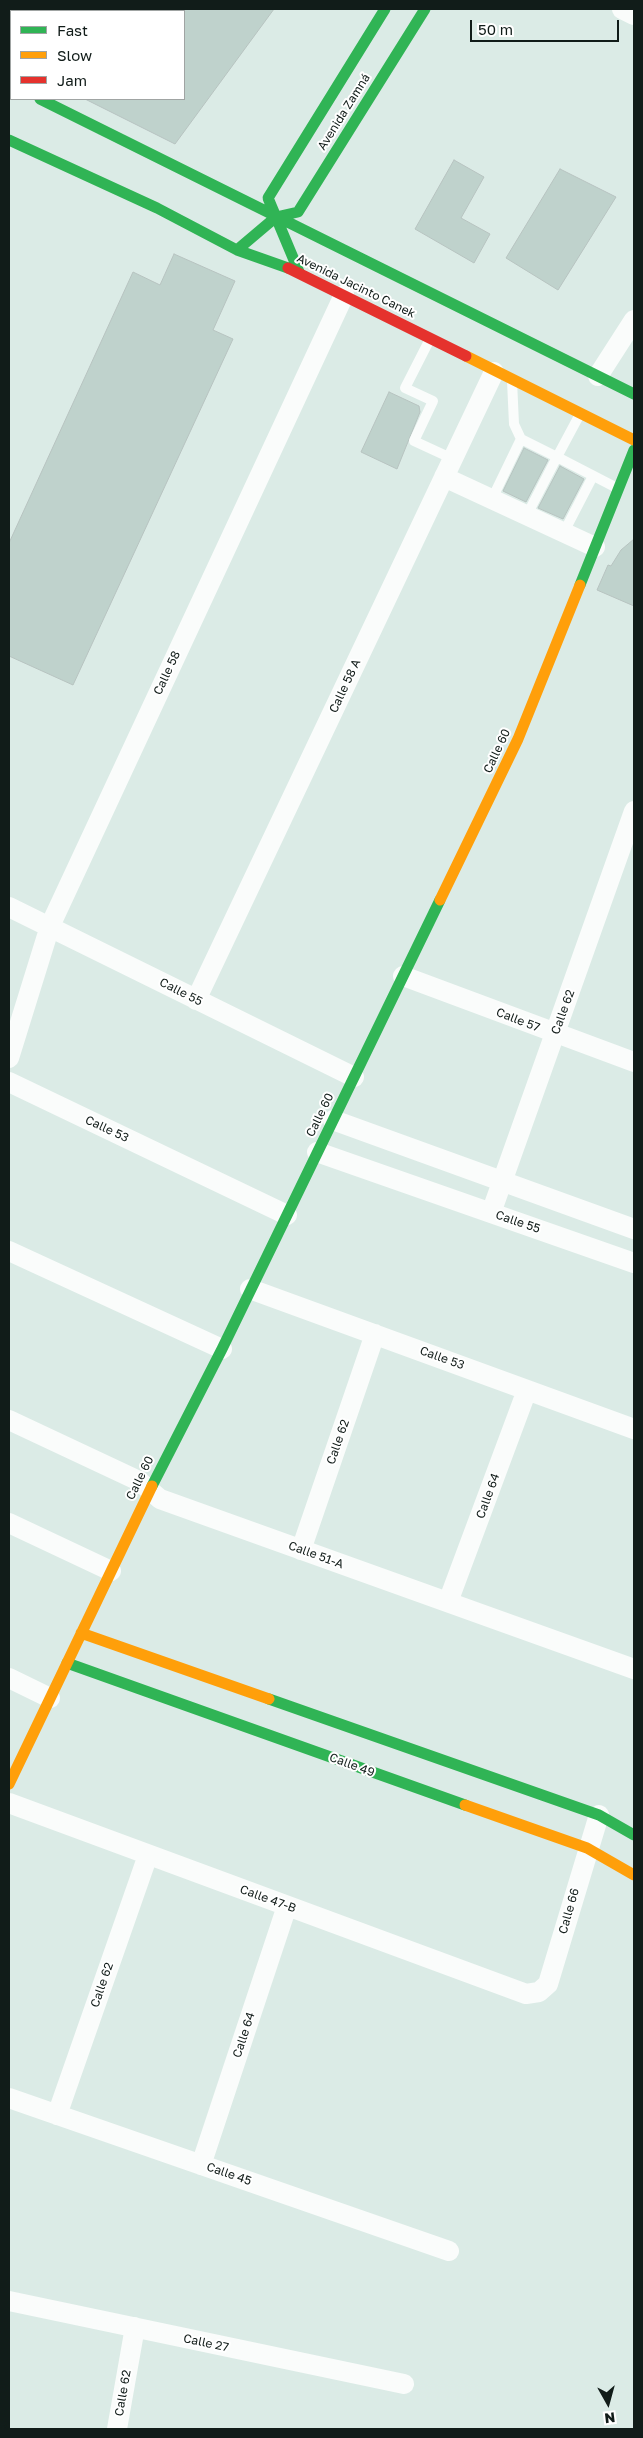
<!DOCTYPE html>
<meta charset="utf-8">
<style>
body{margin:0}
#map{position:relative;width:643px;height:2438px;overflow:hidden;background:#dbebe6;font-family:"Golos Text",sans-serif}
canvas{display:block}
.frame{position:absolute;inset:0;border:10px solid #111c19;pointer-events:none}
.legend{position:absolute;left:10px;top:10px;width:175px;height:90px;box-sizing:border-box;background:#fff;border:1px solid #a0a4a3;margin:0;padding:6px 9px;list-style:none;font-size:15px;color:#111c19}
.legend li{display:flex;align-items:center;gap:10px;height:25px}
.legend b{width:25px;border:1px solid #a0a4a3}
.north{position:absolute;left:583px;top:2378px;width:50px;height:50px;-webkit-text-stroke:4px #fff;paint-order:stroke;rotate:173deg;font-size:14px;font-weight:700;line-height:20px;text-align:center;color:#111c19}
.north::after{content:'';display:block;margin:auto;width:18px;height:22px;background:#111c19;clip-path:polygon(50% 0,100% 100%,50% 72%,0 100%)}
.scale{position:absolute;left:470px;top:20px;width:149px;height:22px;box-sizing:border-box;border:2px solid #111c19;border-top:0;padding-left:6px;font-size:15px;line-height:18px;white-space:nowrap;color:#111c19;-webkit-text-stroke:4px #fff;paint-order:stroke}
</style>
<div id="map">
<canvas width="643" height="2438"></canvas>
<div class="frame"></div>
<ul class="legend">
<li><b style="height:6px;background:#30b455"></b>Fast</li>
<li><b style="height:6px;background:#ff9f0a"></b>Slow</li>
<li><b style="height:6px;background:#e5322d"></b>Jam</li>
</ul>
<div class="north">N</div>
<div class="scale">50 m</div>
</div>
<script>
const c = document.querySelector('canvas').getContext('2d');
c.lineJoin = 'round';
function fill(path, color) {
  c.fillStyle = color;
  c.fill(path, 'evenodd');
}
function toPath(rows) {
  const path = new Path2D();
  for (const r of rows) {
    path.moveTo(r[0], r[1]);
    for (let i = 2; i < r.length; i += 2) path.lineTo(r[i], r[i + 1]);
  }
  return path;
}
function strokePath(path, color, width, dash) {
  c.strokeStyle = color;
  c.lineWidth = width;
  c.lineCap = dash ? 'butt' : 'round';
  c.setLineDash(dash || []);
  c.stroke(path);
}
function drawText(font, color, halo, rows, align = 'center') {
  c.font = font + ' "Golos Text",sans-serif';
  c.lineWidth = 4;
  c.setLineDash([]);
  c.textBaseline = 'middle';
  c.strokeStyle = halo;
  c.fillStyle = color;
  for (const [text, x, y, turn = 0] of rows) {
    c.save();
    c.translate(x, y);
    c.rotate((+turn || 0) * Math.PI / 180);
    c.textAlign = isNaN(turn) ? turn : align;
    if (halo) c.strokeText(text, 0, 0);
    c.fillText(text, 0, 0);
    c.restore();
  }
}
const building = toPath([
 [184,9,274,9,175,144,85,99,184,99,184,9],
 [454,160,484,177,461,218,490,234,474,263,415,229,454,160],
 [560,169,616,197,558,290,506,258,560,169],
 [174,254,235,281,213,330,233,339,73,685,9,656,9,543,133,272,160,285,174,254],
 [389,392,419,406,420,412,397,469,361,452,389,392],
 [524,448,548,460,526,502,503,491,524,448],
 [560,466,584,479,563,519,538,508,560,466],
 [634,539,634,606,597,590,608,565,611,566,621,550,634,539]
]);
fill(building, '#bfd2cc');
strokePath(building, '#b7c3c0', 1);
strokePath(toPath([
 [430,339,405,388,433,401,414,441,453,459],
 [512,381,514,424,521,439,557,457,527,515],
 [580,414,557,457,617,488],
 [492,499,521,439],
 [564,532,593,476]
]), '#fafcfb', 10);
strokePath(toPath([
 [622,9,634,15],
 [36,11,38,9],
 [9,48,11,45],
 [598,376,634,320],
 [444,477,595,547],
 [9,907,354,1077],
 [403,976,634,1062],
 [196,1000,494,372],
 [9,1058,50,926,344,295],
 [9,1082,287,1215],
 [333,1120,634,1229],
 [317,1152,634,1263],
 [491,1213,634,811],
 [9,1251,222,1349],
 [250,1289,634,1429],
 [9,1420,139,1481,160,1499,634,1669],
 [9,1523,111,1571],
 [301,1550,375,1334],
 [448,1602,527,1390],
 [9,1678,50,1698],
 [9,1803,526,1994,539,1992,548,1984,599,1815],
 [9,2098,449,2251],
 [57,2115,148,1855],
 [201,2165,287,1906],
 [9,2301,404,2384],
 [117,2429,135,2327]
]), '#fafcfb', 20);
strokePath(toPath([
 [40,99,634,394],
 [9,140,157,208,237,250,288,268],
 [237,250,276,217,298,212,425,9],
 [299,272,268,198,385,9],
 [580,585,634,450],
 [152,1486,222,1349,440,900],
 [67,1663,465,1805],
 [269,1699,599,1815,634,1835]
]), '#30b455', 11);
strokePath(toPath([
 [9,83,11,84],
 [466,356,634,440],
 [440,900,518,739,580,585],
 [81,1633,269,1699],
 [9,1784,152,1486],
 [465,1805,587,1848,634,1875]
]), '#ff9f0a', 11);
strokePath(toPath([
 [288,268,466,356]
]), '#e5322d', 11);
drawText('12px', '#111c19', '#fff', [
 ["Avenida Zamná",344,112,-58],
 ["Avenida Jacinto Canek",356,286,26],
 ["Calle 58",167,673,-65],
 ["Calle 58 A",345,686,-65],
 ["Calle 60",497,751,-65],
 ["Calle 55",181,992,27],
 ["Calle 62",563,1012,-70],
 ["Calle 57",518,1020,21],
 ["Calle 60",320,1115,-64],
 ["Calle 53",107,1129,25],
 ["Calle 55",518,1222,19],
 ["Calle 53",442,1358,20],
 ["Calle 62",338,1442,-71],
 ["Calle 60",140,1478,-64],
 ["Calle 64",488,1496,-70],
 ["Calle 51-A",316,1555,20],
 ["Calle 49",352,1765,20],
 ["Calle 47-B",268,1899,20],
 ["Calle 66",569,1911,-74],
 ["Calle 62",102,1985,-71],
 ["Calle 64",244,2035,-72],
 ["Calle 45",229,2174,19],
 ["Calle 27",206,2343,12],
 ["Calle 62",123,2393,-80]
]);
</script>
